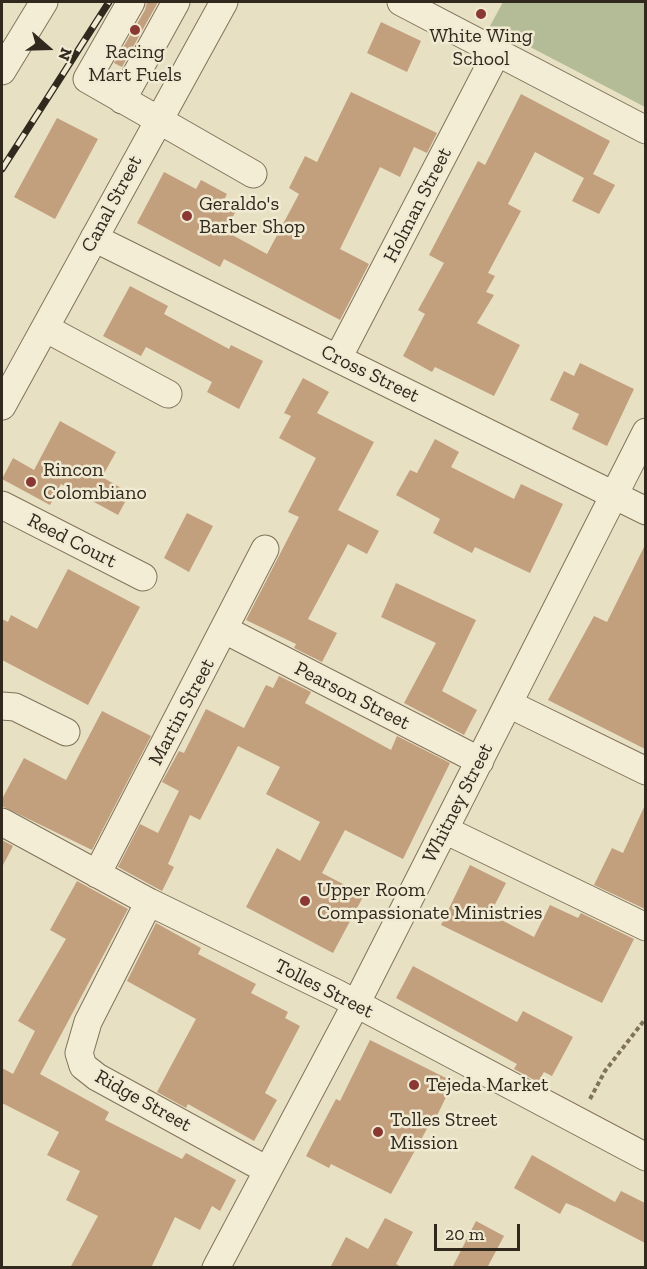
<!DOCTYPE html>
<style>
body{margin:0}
#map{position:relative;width:647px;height:1269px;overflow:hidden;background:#e8e0c3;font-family:"Zilla Slab",serif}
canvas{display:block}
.frame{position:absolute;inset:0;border:3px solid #32291e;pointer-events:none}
.north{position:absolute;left:18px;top:18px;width:60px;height:60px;-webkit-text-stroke:4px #f1ead2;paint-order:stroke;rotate:110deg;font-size:16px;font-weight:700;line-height:24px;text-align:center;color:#32291e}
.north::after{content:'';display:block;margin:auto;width:21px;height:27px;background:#32291e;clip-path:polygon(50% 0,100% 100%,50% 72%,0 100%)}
.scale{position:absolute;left:434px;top:1224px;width:86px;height:27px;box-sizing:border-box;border:3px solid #32291e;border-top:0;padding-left:8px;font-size:18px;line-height:21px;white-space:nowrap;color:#32291e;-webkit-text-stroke:4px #f1ead2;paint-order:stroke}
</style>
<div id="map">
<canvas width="647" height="1269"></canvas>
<div class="frame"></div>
<div class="north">N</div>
<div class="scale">20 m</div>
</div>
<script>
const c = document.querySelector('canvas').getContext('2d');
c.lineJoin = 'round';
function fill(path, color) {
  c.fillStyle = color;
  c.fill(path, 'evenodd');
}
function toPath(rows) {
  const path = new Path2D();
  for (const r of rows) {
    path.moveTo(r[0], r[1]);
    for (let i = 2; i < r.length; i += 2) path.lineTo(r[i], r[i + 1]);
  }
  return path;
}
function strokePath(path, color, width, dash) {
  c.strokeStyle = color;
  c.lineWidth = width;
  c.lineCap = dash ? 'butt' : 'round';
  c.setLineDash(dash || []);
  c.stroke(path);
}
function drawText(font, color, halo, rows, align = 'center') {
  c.font = font + ' "Zilla Slab",serif';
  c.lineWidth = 5;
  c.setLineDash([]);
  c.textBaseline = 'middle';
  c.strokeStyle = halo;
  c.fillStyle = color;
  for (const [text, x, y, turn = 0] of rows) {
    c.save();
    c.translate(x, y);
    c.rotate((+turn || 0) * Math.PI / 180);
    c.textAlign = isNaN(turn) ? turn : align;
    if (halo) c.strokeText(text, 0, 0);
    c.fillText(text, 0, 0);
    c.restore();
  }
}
fill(toPath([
 [503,2,645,2,645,107,490,26]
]), '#b4bb97');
fill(toPath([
 [147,2,158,2,122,67,114,63,145,10],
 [381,22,421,41,407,72,367,53],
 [351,92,437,133,427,153,414,147,400,177,380,167,340,249,369,264,340,320,224,259,220,267,137,223,164,172,196,189,201,180,227,194,223,202,237,209,225,231,267,254,299,194,289,188,305,156,317,162],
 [521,94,610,141,593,174,615,185,599,214,572,201,584,178,535,152,508,204,521,211,488,273,495,276,486,292,494,295,477,323,520,345,494,396,435,367,432,372,403,356,425,314,418,310,444,263,429,255,478,161,485,165],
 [57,118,98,139,55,219,14,197],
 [130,286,168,306,164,314,229,349,231,345,263,361,239,409,207,392,212,382,146,347,141,356,103,336],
 [580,363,634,389,607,446,572,429,579,414,550,400,564,371,574,376],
 [303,378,329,392,317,413,374,442,338,510,379,531,367,554,348,544,308,619,337,633,322,662,294,648,296,644,246,620,299,517,288,512,316,458,279,438,291,416,284,413],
 [60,421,116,452,102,477,130,493,118,515,61,484,50,505,2,479,13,458,34,470],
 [435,439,459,452,451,467,514,499,521,484,563,504,530,573,475,547,472,553,433,533,440,519,396,495,410,470,417,473],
 [187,513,213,526,189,572,164,558],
 [645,545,645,749,548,700,594,616,607,622],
 [68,569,140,607,88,705,2,660,2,619,8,622,11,615,37,629],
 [396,583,476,620,442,691,477,710,464,735,404,703,436,643,381,617],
 [279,676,311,692,305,703,391,750,397,736,450,763,403,859,345,830,322,873,364,895,333,953,246,907,277,848,300,861,320,822,266,794,280,767,238,746,200,820,190,815,168,864,174,867,162,891,118,867,140,824,158,833,179,791,162,782,179,751,184,753,206,709,244,728,266,685,273,688],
 [102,711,151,736,92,850,2,806,2,799,24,758,66,780],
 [645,805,645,909,594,885,612,848,623,853],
 [2,840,13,846,2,867],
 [470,865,506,883,490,914,534,937,550,905,578,918,581,913,634,939,602,1003,441,925],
 [77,881,128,909,40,1074,109,1112,105,1120,182,1159,186,1153,236,1180,220,1211,212,1206,200,1230,175,1217,151,1268,70,1268,98,1216,66,1200,80,1171,47,1155,59,1132,2,1103,2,1068,13,1074,35,1031,18,1021,66,939,50,930],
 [156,923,201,948,198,954,256,984,251,993,288,1012,285,1018,300,1026,265,1093,277,1100,254,1141,188,1104,186,1108,157,1092,196,1019,127,981],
 [413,966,517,1022,523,1011,573,1037,552,1076,544,1072,538,1082,514,1069,517,1064,396,998],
 [370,1040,446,1078,440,1091,447,1095,432,1126,429,1125,391,1194,331,1164,329,1168,306,1156,336,1099,340,1101],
 [532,1155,615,1202,621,1191,645,1203,645,1243,578,1208,566,1203,560,1214,514,1188],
 [385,1218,413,1232,396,1264,403,1268,330,1268,346,1237,368,1249],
 [476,1221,504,1236,487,1268,452,1268]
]), '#c29f7d');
const minor = toPath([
 [131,2,87,79,253,174],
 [401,2,646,130],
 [2,71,44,2],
 [122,100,176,2],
 [94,238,646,511],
 [45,328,168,394],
 [338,358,497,52],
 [2,406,224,2],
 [2,505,143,577],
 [225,630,480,761],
 [509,704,646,771],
 [2,706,15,707,66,732],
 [2,822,149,902,338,994,646,1157],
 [445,830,646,927],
 [97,874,265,549],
 [149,902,88,1022,79,1053,83,1066,97,1077,267,1170],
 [216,1268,356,1004,646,432]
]);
strokePath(minor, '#81725c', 29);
strokePath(toPath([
 [590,1099,605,1071,646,1018]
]), '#81725c', 4, [4.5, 3]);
strokePath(minor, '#f4edd5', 27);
const rail = toPath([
 [2,169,109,2]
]);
strokePath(rail, '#32291e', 7);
strokePath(rail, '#f1ead2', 4.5, [14]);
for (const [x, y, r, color] of [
 [481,14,6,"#893833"],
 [135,30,6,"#893833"],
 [187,216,6,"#893833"],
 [31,482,6,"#893833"],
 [305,901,6,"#893833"],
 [414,1085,6,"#893833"],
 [378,1132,6,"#893833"]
]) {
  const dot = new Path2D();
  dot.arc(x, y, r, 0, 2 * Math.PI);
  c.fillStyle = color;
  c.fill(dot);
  strokePath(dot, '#f1ead2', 2);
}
drawText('20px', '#32291e', '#f1ead2', [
 ["White Wing",481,36,"center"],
 ["School",481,59,"center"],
 ["Racing",135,52,"center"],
 ["Mart Fuels",135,75,"center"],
 ["Geraldo's",199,204],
 ["Barber Shop",199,227],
 ["Rincon",43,470],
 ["Colombiano",43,493],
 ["Upper Room",317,890],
 ["Compassionate Ministries",317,913],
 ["Tejeda Market",426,1085],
 ["Tolles Street",390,1120],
 ["Mission",390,1143]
], 'left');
drawText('20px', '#32291e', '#f1ead2', [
 ["Canal Street",112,204,-62],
 ["Holman Street",418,205,-63],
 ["Cross Street",370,374,26],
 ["Reed Court",72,541,27],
 ["Pearson Street",352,696,27],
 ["Martin Street",182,712,-62],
 ["Whitney Street",458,803,-63],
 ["Tolles Street",324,989,27],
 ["Ridge Street",143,1101,29]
]);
</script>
